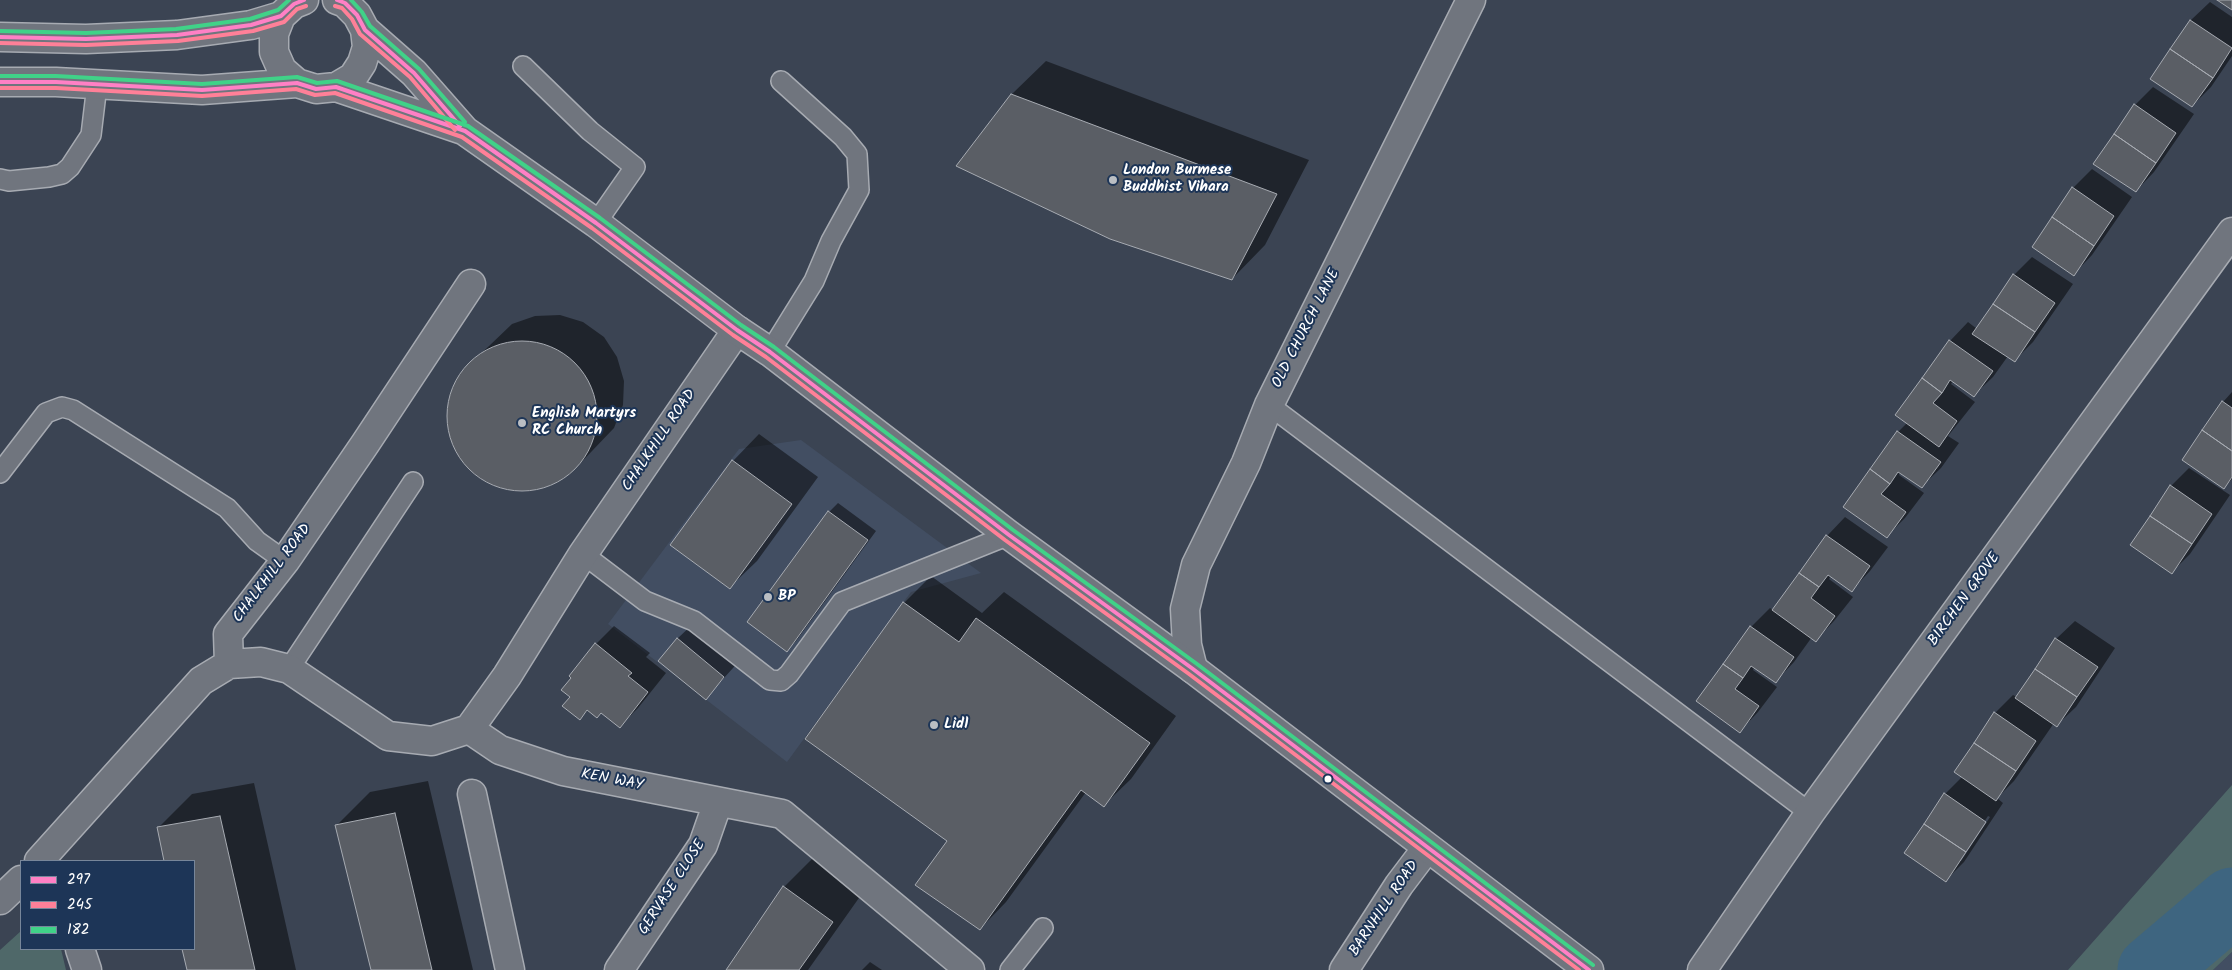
<!DOCTYPE html>
<style>
body{margin:0}
#map{position:relative;width:2232px;height:970px;overflow:hidden;background:#3b4453;font-family:Kalam,sans-serif}
canvas{display:block}
.legend{position:absolute;left:20px;top:860px;width:175px;height:90px;box-sizing:border-box;background:#1d3557;border:1px solid #77869a;margin:0;padding:6px 9px;list-style:none;font-size:15px;color:#fff}
.legend li{display:flex;align-items:center;gap:10px;height:25px}
.legend b{width:25px;border:1px solid #77869a}
</style>
<div id="map">
<canvas width="2232" height="970"></canvas>
<ul class="legend">
<li><b style="height:6px;background:#ff80c5"></b>297</li>
<li><b style="height:6px;background:#ff8098"></b>245</li>
<li><b style="height:6px;background:#40d288"></b>182</li>
</ul>
</div>
<script>
const c = document.querySelector('canvas').getContext('2d');
c.lineJoin = 'round';
function fill(path, color) {
  c.fillStyle = color;
  c.fill(path, 'evenodd');
}
function toPath(rows) {
  const path = new Path2D();
  for (const r of rows) {
    if (r.length === 3) {
      path.moveTo(r[0] + r[2], r[1]);
      path.arc(r[0], r[1], r[2], 0, 2 * Math.PI);
      continue;
    }
    path.moveTo(r[0], r[1]);
    for (let i = 2; i < r.length; i += 2) path.lineTo(r[i], r[i + 1]);
  }
  return path;
}
function strokePath(path, color, width, dash) {
  c.strokeStyle = color;
  c.lineWidth = width;
  c.lineCap = dash ? 'butt' : 'round';
  c.setLineDash(dash || []);
  c.stroke(path);
}
function drawText(font, color, halo, rows, align = 'center') {
  c.font = font + ' Kalam,sans-serif';
  c.lineWidth = 4;
  c.setLineDash([]);
  c.textBaseline = 'middle';
  c.strokeStyle = halo;
  c.fillStyle = color;
  for (const [text, x, y, turn = 0] of rows) {
    c.save();
    c.translate(x, y);
    c.rotate((+turn || 0) * Math.PI / 180);
    c.textAlign = isNaN(turn) ? turn : align;
    if (halo) c.strokeText(text, 0, 0);
    c.fillText(text, 0, 0);
    c.restore();
  }
}
fill(toPath([
 [801,440,981,573,911,592,787,762,608,624,739,449],
 [2232,952,2232,970,2213,970]
]), '#424e62');
fill(toPath([
 [2232,785,2232,952,2213,970,2068,970],
 [21,931,21,949,61,949,66,970,0,970,0,950]
]), '#4f6869');
fill(toPath([
 [2210,2,2232,17,2232,56,2211,87,2192,106,2152,79,2191,20],
 [1046,61,1309,160,1265,245,1232,279,958,165,1012,94],
 [2153,87,2194,114,2154,172,2136,191,2135,105],
 [2092,169,2132,197,2092,255,2074,274,2073,188],
 [2032,257,2073,284,2033,342,2014,361,2008,356,1993,377,1974,395,1953,381,1951,384,1975,402,1948,436,1959,443,1941,468,1922,486,1901,472,1899,475,1924,493,1905,518,1887,536,1845,507,1898,432,1907,423,1950,341,1968,322,1977,329,2014,275],
 [560,315,583,322,604,337,617,357,624,381,623,405,614,428,570,474,549,486,525,491,500,488,478,477,461,459,450,437,448,413,453,389,466,368,512,324,535,316],
 [2232,392,2232,479,2224,488,2223,402],
 [759,434,818,477,757,561,730,587,733,461],
 [2189,468,2230,495,2190,554,2172,572,2171,486],
 [838,503,876,531,796,641,787,650,829,512],
 [1845,517,1888,547,1870,571,1852,590,1831,576,1829,579,1853,597,1834,621,1816,640,1812,637,1794,662,1776,681,1755,666,1753,670,1777,687,1758,712,1740,731,1698,701,1751,627,1770,608,1773,610,1827,536],
 [931,576,982,613,1004,592,1176,716,1131,779,1104,805,1086,792,1006,902,980,929,948,840,904,603],
 [696,621,742,658,706,698,677,639],
 [2075,621,2115,648,2076,707,2057,725,2054,723,2014,781,1997,798,2003,803,1964,862,1946,880,1945,794,1962,777,1995,713,2013,695,2017,697,2056,639],
 [1988,816,1990,817,1961,861,1958,861],
 [614,626,650,653,646,657,666,673,638,708,620,726,601,712,588,710,580,718,572,696,596,644],
 [428,781,473,970,373,970,337,825,370,792],
 [254,783,296,970,188,970,184,949,194,949,194,861,165,861,158,828,192,794],
 [818,853,866,888,808,970,727,970,784,887],
 [870,962,882,970,862,970]
]), '#0007');
strokePath(toPath([
 [2152,970,2232,902]
]), '#3e6580', 69);
const building = toPath([
 [2217,0,2232,0,2232,10,2217,0],
 [2190,20,2232,48,2213,78,2170,49,2190,20],
 [2170,49,2213,78,2192,107,2150,79,2170,49],
 [1011,94,1277,194,1232,280,1110,239,956,166,1011,94],
 [2134,104,2176,133,2156,163,2114,134,2134,104],
 [2114,134,2156,163,2136,192,2093,164,2114,134],
 [2072,187,2114,216,2094,246,2052,217,2072,187],
 [2052,217,2094,246,2074,276,2032,247,2052,217],
 [2013,274,2055,303,2035,332,1993,304,2013,274],
 [1993,304,2035,332,2015,362,1972,334,1993,304],
 [1949,340,1993,371,1974,397,1950,380,1942,393,1922,378,1949,340],
 [522,416,75],
 [1922,378,1942,393,1933,403,1957,421,1939,447,1895,415,1922,378],
 [2222,401,2232,408,2232,451,2202,430,2222,401],
 [2202,430,2232,451,2232,477,2224,489,2182,460,2202,430],
 [1897,431,1941,462,1922,488,1898,472,1890,484,1870,469,1897,431],
 [732,460,792,504,730,589,670,545,732,460],
 [1870,469,1890,484,1881,494,1906,512,1887,538,1843,507,1870,469],
 [2170,485,2212,514,2192,544,2150,516,2170,485],
 [828,511,868,540,787,652,747,622,828,511],
 [2150,516,2192,544,2172,574,2130,545,2150,516],
 [1826,535,1870,566,1852,592,1828,575,1819,587,1799,573,1826,535],
 [1799,573,1819,587,1811,598,1835,616,1816,642,1772,610,1799,573],
 [903,602,959,642,976,618,1150,743,1104,807,1081,790,980,930,915,885,947,841,805,739,903,602],
 [1750,626,1794,657,1776,683,1751,666,1743,678,1723,664,1750,626],
 [677,638,724,677,706,700,658,661,677,638],
 [2055,638,2098,667,2077,697,2035,669,2055,638],
 [595,643,632,673,628,676,648,692,620,728,601,713,597,718,587,710,580,720,562,706,570,697,561,690,571,678,569,676,595,643],
 [1723,664,1743,678,1735,689,1759,706,1740,733,1696,701,1723,664],
 [2035,669,2077,697,2057,727,2015,698,2035,669],
 [1994,712,2036,741,2016,771,1974,743,1994,712],
 [1974,743,2016,771,1996,801,1954,772,1974,743],
 [1944,793,1986,822,1966,852,1924,824,1944,793],
 [395,813,432,970,371,970,335,825,395,813],
 [220,816,255,970,187,970,182,949,194,949,194,861,164,861,157,827,220,816],
 [1924,824,1966,852,1946,882,1904,853,1924,824],
 [783,886,833,922,799,970,726,970,783,886]
]);
fill(building, '#5a5e65');
strokePath(building, '#a7abb2', 1);
const lane = toPath([
 [523,66,590,131,635,167,596,223],
 [0,179,9,181,49,177,62,174,70,167,91,135,97,85],
 [770,352,814,281,831,241,859,190,857,154,843,137,781,81],
 [1269,405,1810,813],
 [0,473,46,413,62,407,73,410,227,508,257,541,285,561],
 [583,554,645,601,694,621,770,680,781,681,789,674,842,602,1009,535],
 [289,669,413,482],
 [1010,970,1043,928]
]);
const street = toPath([
 [229,664,261,662,289,669,388,736,432,741,469,729,500,750,563,771,782,814,970,970],
 [469,729,507,676,583,554,737,330],
 [472,794,510,970],
 [39,861,201,681,229,664,228,634,285,561,365,444,471,284],
 [0,900,21,880],
 [80,949,87,970],
 [619,970,703,845,718,802],
 [1344,970,1399,885,1427,848],
 [1702,970,1810,813,2232,232]
]);
const secondary = toPath([
 [1193,669,1187,645,1185,609,1196,565,1246,463,1269,405,1471,0]
]);
const primary = toPath([
 [304,0,294,4,281,16,274,34,274,52,282,70,297,83,316,89,336,87,353,77,362,63,367,47,365,30,357,15,345,3,337,0],
 [365,30,414,73,465,131,596,223,737,330,770,352,1009,535,1193,669,1589,970],
 [0,37,86,39,177,35,251,25,281,16],
 [0,82,56,82,202,90,297,83],
 [336,87,463,130]
]);
strokePath(lane, '#a7abb2', 22);
strokePath(street, '#a7abb2', 31);
strokePath(secondary, '#a7abb2', 31);
strokePath(primary, '#a7abb2', 31);
strokePath(lane, '#70757e', 19);
strokePath(street, '#70757e', 28);
strokePath(secondary, '#70757e', 28);
strokePath(primary, '#70757e', 28);
strokePath(toPath([
 [337,0,345,3,357,15,365,30,414,73,460,126],
 [0,37,86,39,177,35,251,25,281,16,294,4,304,0],
 [0,82,56,82,202,90,297,83,316,89,336,87,465,131,596,223,737,330,770,352,1009,535,1193,669,1589,970]
]), '#ff80c5', 4);
strokePath(toPath([
 [335,6,342,8,352,19,360,34,410,77,455,130],
 [0,43,86,45,178,41,253,31,284,22,297,9,306,6],
 [0,88,56,88,202,96,296,89,315,95,335,93,462,137,592,228,733,335,766,357,1005,540,1189,674,1579,970]
]), '#ff8098', 4);
strokePath(toPath([
 [351,0,362,12,370,26,419,69,465,122],
 [0,31,86,33,176,29,250,19,278,10,289,0],
 [0,76,56,76,202,84,297,77,317,83,337,81,468,126,600,218,741,325,774,347,1013,530,1197,664,1593,965]
]), '#40d288', 4);
for (const [x, y, r, color] of [
 [1113,180,5,"#babec3"],
 [522,423,5,"#babec3"],
 [768,597,5,"#babec3"],
 [934,725,5,"#babec3"],
 [1328,779,4.5,"#fff"]
]) {
  const dot = new Path2D();
  dot.arc(x, y, r, 0, 2 * Math.PI);
  c.fillStyle = color;
  c.fill(dot);
  strokePath(dot, '#1d3557', 2);
}
drawText('bold 15px', '#fff', '#1d3557', [
 ["London Burmese",1123,171],
 ["Buddhist Vihara",1123,188],
 ["English Martyrs",532,414],
 ["RC Church",532,431],
 ["BP",778,597],
 ["Lidl",944,725]
], 'left');
drawText('15px', '#fff', '#1d3557', [
 ["OLD CHURCH LANE",1307,329,-63],
 ["CHALKHILL ROAD",660,441,-56],
 ["CHALKHILL ROAD",273,574,-53],
 ["BIRCHEN GROVE",1965,600,-54],
 ["KEN WAY",612,781,11],
 ["GERVASE CLOSE",673,888,-57],
 ["BARNHILL ROAD",1385,909,-56]
]);
</script>
